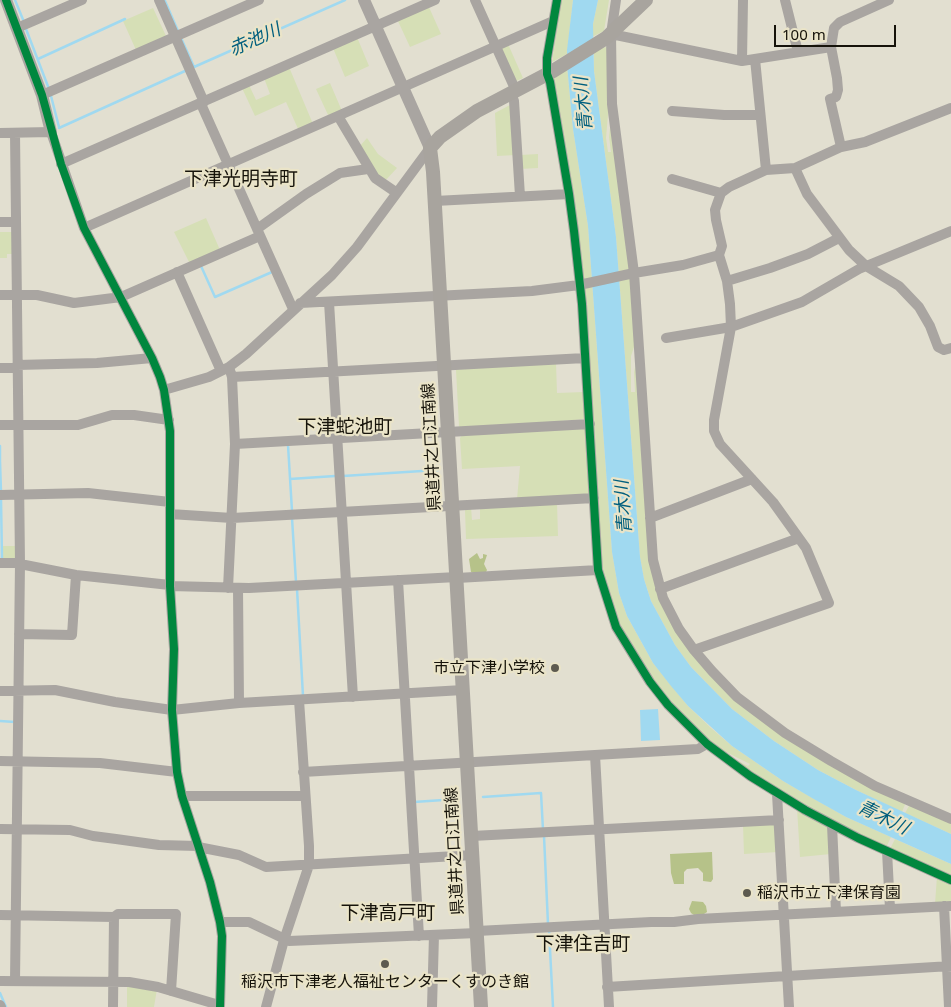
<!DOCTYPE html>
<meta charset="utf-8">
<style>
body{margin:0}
#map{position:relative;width:951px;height:1007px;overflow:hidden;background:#e2dfd0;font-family:"Noto Sans",sans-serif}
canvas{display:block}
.scale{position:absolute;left:774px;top:25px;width:122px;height:22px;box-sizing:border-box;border:2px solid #16130a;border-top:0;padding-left:6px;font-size:15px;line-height:18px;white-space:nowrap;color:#16130a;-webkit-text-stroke:4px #eae4c8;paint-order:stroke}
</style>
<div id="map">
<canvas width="951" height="1007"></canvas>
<div class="scale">100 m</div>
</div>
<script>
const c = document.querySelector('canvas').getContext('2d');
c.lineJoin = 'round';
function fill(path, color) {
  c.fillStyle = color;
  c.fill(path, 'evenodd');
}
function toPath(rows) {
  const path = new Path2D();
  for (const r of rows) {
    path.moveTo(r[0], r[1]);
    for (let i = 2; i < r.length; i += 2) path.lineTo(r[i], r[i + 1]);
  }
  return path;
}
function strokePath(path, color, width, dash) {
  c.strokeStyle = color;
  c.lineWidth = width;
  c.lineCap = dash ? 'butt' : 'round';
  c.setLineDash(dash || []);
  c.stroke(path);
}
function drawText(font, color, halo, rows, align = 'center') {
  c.font = font + ' "Noto Sans","Noto Sans JP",sans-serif';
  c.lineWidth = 4.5;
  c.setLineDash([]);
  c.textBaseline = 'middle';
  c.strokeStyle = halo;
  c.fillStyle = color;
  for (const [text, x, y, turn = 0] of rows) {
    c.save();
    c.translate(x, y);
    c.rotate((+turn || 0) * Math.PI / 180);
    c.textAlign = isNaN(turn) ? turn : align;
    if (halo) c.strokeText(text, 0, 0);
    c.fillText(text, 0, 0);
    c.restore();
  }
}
fill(toPath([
 [561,0,573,0,567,54,552,62],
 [598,0,609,0,604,31,592,37,593,24],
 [428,5,441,34,410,47,397,19],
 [153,8,166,36,136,50,123,21],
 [357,37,369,66,345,77,333,48],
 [508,44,523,78,514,82,500,50],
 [607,47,609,103,606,138,608,152,611,152,609,137,611,119,631,271,636,341,631,356,631,392,635,392,634,372,637,359,658,594,733,698,906,802,902,812,856,790,818,770,774,741,732,709,691,667,675,645,651,601,644,579,640,557,616,237,594,71,594,49],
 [567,65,573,129,588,226,612,552,619,593,627,616,653,663,688,706,711,728,732,746,783,781,846,817,891,837,886,848,798,803,727,755,748,766,750,764,716,747,651,681,619,627,602,571,584,296,553,79],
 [289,67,313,124,299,131,286,102,255,116,242,88,249,85,256,100,270,94,264,78],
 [330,83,342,111,329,117,316,89],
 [510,105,516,155,497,156,495,113],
 [367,138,378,154,397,168,384,182,376,175,359,147],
 [538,154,538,168,520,169,520,155],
 [206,218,220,250,190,264,174,232],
 [0,232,13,232,13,254,7,254,7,258,0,258],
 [556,363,557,393,584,392,586,419,462,429,459,426,456,370,459,368],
 [584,427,587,430,589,495,517,499,520,466,462,469,460,438,463,434],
 [557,503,558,536,466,539,465,510,471,507,472,520,480,519,480,507],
 [2,546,17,546,18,558,15,560,2,560],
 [910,804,951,822,951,834,905,813],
 [797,808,828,826,831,854,800,857],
 [774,823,778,852,744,854,743,825],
 [895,839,951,864,951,877,890,849],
 [937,876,951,883,951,903,935,904],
 [127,985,157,989,154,1007,127,1007]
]), '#d6dfb6');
fill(toPath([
 [477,553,480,559,483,558,483,554,487,555,484,564,487,570,486,572,474,573,471,572,469,559],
 [712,852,713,879,711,882,703,881,703,873,698,868,687,869,684,872,684,884,674,884,671,873,670,854],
 [692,901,703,902,706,906,707,912,704,914,694,915,691,913,689,909]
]), '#b6c289');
fill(toPath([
 [573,0,598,0,593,24,594,71,616,237,640,557,644,579,651,601,675,645,691,667,732,709,774,741,818,770,856,790,951,834,951,864,846,817,812,798,783,781,732,746,688,706,671,686,653,663,627,616,619,593,612,552,588,226,573,129,567,65,567,50],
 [658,709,660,740,641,741,640,710]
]), '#a0d9f0');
strokePath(toPath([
 [15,0,24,22],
 [165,1,178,31],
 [26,29,49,89],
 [181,38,194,67,345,0],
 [38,59,125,19],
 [51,96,59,127],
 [59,128,185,71],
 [201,266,215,297,272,272],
 [288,445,292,511],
 [0,446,0,461],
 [0,461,1,492],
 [343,476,438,470],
 [290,479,335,476],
 [1,499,2,559],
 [292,518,296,582],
 [297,589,303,696],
 [0,721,15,722],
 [483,797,541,793,543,830],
 [414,802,458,799],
 [544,836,548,924],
 [549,930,553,1007],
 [0,993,6,1007]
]), '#a0d9f0', 2.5);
strokePath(toPath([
 [159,0,204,102],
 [475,0,516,91],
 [557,0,547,58,547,74,550,82,569,194,574,231,582,304,598,570,616,627,650,682,668,705,707,744,750,776,805,810,858,838,951,880],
 [616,0,611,34,612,104,634,273,653,560,663,598,679,629,694,650,712,671,737,697,785,733,831,761,875,786,951,819],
 [785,0,798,52],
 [17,28,82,0],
 [611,34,742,61,831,47],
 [755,59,766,170,795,168,841,147,865,142,951,108],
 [742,61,743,0],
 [511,93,514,101,520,196],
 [42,95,259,0],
 [201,104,293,309],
 [672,111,724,115,760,115],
 [338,116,375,178,397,193],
 [0,133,51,132,84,228,152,358,160,377,164,390,170,431,170,586,174,649,172,710,177,772,182,796,210,882,220,922,222,936,220,1007],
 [15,133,20,563,15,981],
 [841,147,830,99,836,97,838,90,837,78,831,47,834,28,840,22,889,0],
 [61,164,435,0],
 [795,168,807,194,849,250,866,266,899,286,919,307,930,326,938,347,944,350,951,348],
 [672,179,721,193],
 [435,201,569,194],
 [0,222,16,222],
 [84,228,553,21],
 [257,229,306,194,340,173,368,169],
 [177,272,221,371],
 [727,281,770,268,808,254,839,238],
 [0,295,37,295,74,303,121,297,260,236],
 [329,302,353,697],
 [300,303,532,291,579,285,634,273,683,265,719,255],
 [666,338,731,327,802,302,859,269,951,231],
 [17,365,97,363,152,358],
 [229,367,232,377,235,444,590,424],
 [0,368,17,368],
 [232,377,585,358],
 [164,390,209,377,229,367,246,354,332,275,357,247,430,148],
 [0,425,78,425,112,415,134,415,169,420],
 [0,495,88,493,170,502],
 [170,514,232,518,594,498],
 [650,518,752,479],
 [0,563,20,563],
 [20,564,76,575,170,585],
 [457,578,598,570],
 [398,580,419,936],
 [170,586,249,588,457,577],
 [228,588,235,444],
 [238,588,239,703],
 [660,589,799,538],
 [19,634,72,635,76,575],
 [694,650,829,603,806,548,773,502,720,444,714,431,714,420,731,327,730,304,727,281,719,255,722,246,716,220,715,210,721,193,729,187,766,170],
 [0,691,55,690,115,702,172,710,239,703,463,690],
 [595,755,609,1007],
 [0,761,100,763,177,772],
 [303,772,698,749,707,744],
 [777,794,789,1007],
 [182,796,305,796],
 [832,825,836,912],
 [0,829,70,830,93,836,116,839,159,845,198,846],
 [472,836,779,820],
 [198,847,239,855,266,867,473,855],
 [887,851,890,909],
 [944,906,949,1007],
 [0,915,114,917],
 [220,922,249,922,289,941,477,933],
 [477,931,651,922,674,922,698,919,951,906],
 [0,981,129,982,158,987,219,1005],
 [607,987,951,966],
 [0,1005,1,1007],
 [113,1007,114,917,118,914,176,914,171,991],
 [266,1007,284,940,309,865,309,846,299,700],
 [432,1007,434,935]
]), '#a9a5a1', 10);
strokePath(toPath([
 [6,0,42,95,51,132],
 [364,0,430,148]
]), '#a9a5a1', 12);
strokePath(toPath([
 [481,1007,433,172,430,148,440,137,477,111,553,71,606,38,646,0]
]), '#a8a49e', 14);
strokePath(toPath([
 [6,0,42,95,61,164,84,228,152,358,160,377,164,390,170,431,170,586,174,649,172,710,177,772,182,796,210,882,220,922,222,936,220,1007],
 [557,0,547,58,547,74,550,82,569,194,574,231,582,304,598,570,616,627,650,682,668,705,707,744,750,776,805,810,858,838,951,880]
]), '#00873e', 8);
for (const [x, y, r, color] of [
 [555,668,5,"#5d5a4f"],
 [747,893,5,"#5d5a4f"],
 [385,964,5,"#5d5a4f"]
]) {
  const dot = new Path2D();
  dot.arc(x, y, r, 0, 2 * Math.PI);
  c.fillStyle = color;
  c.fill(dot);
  strokePath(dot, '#eae4c8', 2);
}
drawText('16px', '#16130a', '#eae4c8', [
 ["県道井之口江南線",432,447,-93],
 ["県道井之口江南線",455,851,-93]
]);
drawText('16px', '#16130a', '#eae4c8', [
 ["市立下津小学校",545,668],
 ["稲沢市立下津保育園",757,893,"left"],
 ["稲沢市下津老人福祉センターくすのき館",385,982,"center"]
], 'right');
drawText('italic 18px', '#005f7e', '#eae4c8', [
 ["赤池川",255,40,-24],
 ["青木川",584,104,-95],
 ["青木川",624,507,-94],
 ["青木川",883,818,26]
]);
drawText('19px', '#16130a', '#eae4c8', [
 ["下津光明寺町",241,180],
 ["下津蛇池町",345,428],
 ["下津高戸町",388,914],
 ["下津住吉町",583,945]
]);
</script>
